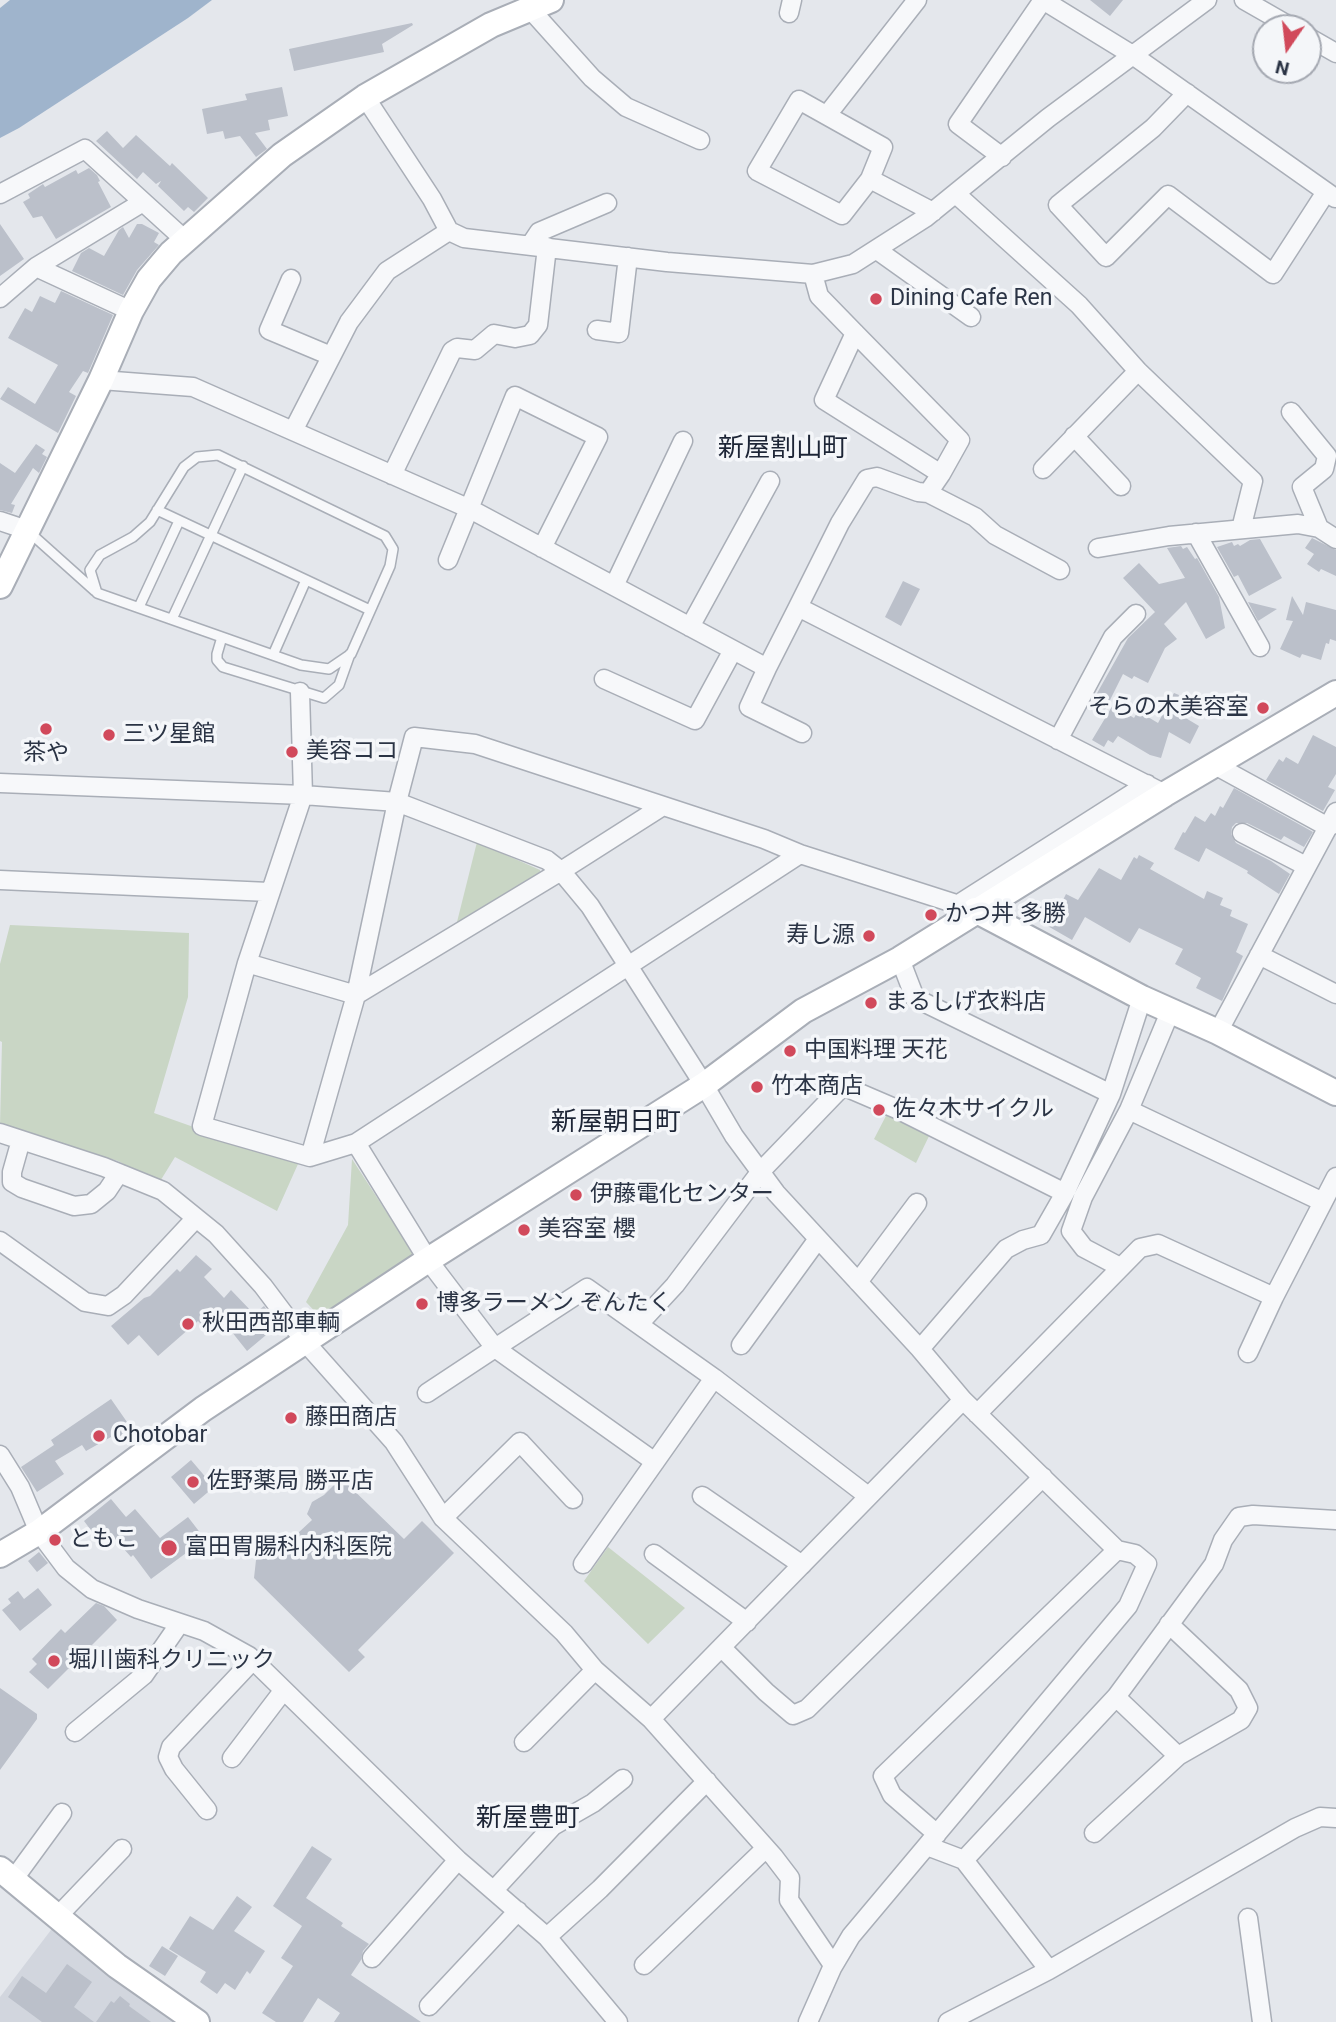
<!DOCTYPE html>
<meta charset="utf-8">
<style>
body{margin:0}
#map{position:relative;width:1336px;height:2022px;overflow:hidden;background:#e4e7ec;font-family:Roboto,sans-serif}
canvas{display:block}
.north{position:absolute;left:1252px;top:14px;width:70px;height:70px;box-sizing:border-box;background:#f4f6f9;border:2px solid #a4a8b1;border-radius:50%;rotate:194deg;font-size:19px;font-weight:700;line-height:28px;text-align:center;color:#2b3445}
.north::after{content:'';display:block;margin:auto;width:24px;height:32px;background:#d1495b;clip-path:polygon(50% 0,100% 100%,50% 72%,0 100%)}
</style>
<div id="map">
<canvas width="1336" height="2022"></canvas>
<div class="north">N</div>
</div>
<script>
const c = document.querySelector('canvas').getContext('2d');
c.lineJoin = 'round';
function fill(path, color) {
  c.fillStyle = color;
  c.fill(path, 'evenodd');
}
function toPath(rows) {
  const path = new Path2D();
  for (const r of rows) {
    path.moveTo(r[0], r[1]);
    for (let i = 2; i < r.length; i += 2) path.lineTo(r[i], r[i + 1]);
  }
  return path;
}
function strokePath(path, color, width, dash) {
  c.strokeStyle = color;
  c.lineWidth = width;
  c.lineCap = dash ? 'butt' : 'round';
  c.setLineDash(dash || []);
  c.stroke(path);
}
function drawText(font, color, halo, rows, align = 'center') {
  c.font = font + ' Roboto,"Noto Sans JP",sans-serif';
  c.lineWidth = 7;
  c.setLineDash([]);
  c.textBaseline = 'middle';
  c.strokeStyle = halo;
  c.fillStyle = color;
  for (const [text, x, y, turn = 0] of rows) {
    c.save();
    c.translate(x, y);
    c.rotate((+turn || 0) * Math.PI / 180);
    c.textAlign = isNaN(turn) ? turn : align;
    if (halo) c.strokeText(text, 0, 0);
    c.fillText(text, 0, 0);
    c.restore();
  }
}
fill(toPath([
 [54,1926,188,2022,0,2022,0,1997]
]), '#d2d6de');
fill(toPath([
 [477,842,540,870,541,877,456,926],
 [10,925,189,933,188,997,154,1113,298,1164,277,1211,175,1157,159,1183,118,1161,0,1126,2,1042,0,1041,0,964],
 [889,1110,931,1132,916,1163,874,1139],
 [352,1159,415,1256,322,1319,306,1302,348,1225],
 [608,1547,685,1608,648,1644,584,1581]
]), '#c9d6c5');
fill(toPath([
 [10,0,212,0,188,18,19,128,0,138,0,8]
]), '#9fb4cc');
fill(toPath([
 [1090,0,1123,0,1110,16],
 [412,23,413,25,382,44,384,52,294,71,289,49],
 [282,87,288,116,268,120,270,130,255,133,267,149,256,157,240,136,225,139,223,131,207,134,202,109,247,100,245,94],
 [107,131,123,148,136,135,170,166,172,163,208,198,194,212,188,207,184,211,158,186,161,181,156,184,143,172,137,179,96,141],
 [89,168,97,175,100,181,98,182,111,207,56,239,42,216,33,218,23,202,30,198,28,194,43,184,45,187,76,170,78,174],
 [0,224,24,259,0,276],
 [137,224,142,224,159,233,154,242,159,245,137,270,123,295,72,271,81,253,89,248,104,256,119,230,123,227,129,238],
 [61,291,113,315,88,373,83,371,69,392,76,396,58,433,0,399,8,387,35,404,58,365,8,338,25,308,32,312,40,296,55,303],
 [36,444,45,450,42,454,47,457,39,473,33,468,11,504,15,505,12,513,0,510,0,463,15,473],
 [1312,538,1336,550,1336,576,1321,569,1319,572,1307,564,1314,554,1305,548],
 [1260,539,1282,578,1249,596,1238,575,1234,577,1217,547,1232,542,1234,546,1238,544,1240,546,1250,540],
 [1181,546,1183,549,1187,547,1195,559,1197,558,1219,597,1225,628,1206,639,1186,602,1164,624,1177,639,1165,648,1148,683,1134,676,1132,679,1123,674,1105,710,1091,704,1128,638,1155,612,1123,578,1139,563,1159,584,1185,578,1167,548],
 [903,581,920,589,901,626,885,617],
 [1292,596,1303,615,1306,602,1336,610,1336,641,1330,639,1329,644,1326,643,1321,660,1302,654,1300,658,1280,649,1293,621,1286,620],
 [1248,602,1277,609,1258,621],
 [1174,693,1179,695,1174,711,1199,726,1190,744,1169,732,1161,758,1150,755,1118,736,1113,743,1108,740,1104,747,1092,740,1113,705,1134,718,1138,711,1158,723],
 [1313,735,1336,747,1336,774,1328,787,1335,790,1323,811,1266,780,1279,759,1283,762,1286,757,1298,764],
 [1234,788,1313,832,1304,847,1284,836,1281,840,1247,823,1236,823,1232,827,1231,834,1236,843,1271,861,1290,874,1279,894,1247,873,1248,871,1206,848,1199,862,1174,849,1183,832,1185,833,1195,816,1205,822,1211,813,1215,816,1220,806,1223,808],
 [1139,855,1154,863,1150,869,1204,899,1207,891,1223,898,1220,905,1232,910,1230,916,1248,924,1236,952,1243,956,1222,1001,1196,988,1201,978,1175,964,1183,949,1139,928,1130,943,1085,917,1072,940,1032,917,1039,905,1056,914,1066,894,1078,900,1099,868,1121,880,1134,857,1137,859],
 [196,1255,212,1269,204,1277,224,1298,231,1290,254,1314,264,1306,278,1325,247,1351,216,1312,202,1325,198,1321,158,1356,139,1335,128,1345,111,1326,144,1298,150,1296,177,1269,180,1272],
 [111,1399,127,1422,121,1426,125,1433,113,1441,111,1437,86,1451,82,1445,55,1461,64,1474,37,1492,21,1467,54,1445,51,1440],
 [191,1460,214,1487,194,1504,171,1477],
 [341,1478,404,1539,422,1521,454,1553,358,1650,365,1657,349,1672,254,1578,256,1560,262,1550,276,1541,284,1546,312,1520,307,1514,312,1502,324,1495],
 [111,1499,126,1517,135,1509,160,1538,188,1517,205,1539,151,1579,133,1555,131,1557,106,1529,96,1537,84,1521],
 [39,1552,48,1563,37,1572,28,1561],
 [38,1588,52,1605,20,1631,2,1610,11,1603,8,1599,18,1591,24,1599],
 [96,1603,104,1606,117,1620,48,1689,29,1672,37,1664,32,1659,61,1629,65,1633],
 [0,1688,37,1714,37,1719,0,1770],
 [312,1846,332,1859,306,1898,343,1923,341,1926,369,1944,363,1951,361,1960,351,1975,421,2022,334,2022,340,2013,318,1998,303,2022,276,2022,262,2013,293,1966,281,1958,302,1926,273,1906],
 [237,1896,252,1907,234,1931,265,1951,250,1974,247,1971,235,1990,225,1983,217,1994,200,1982,206,1972,169,1949,190,1916,213,1930],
 [162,1946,178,1956,165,1976,149,1966],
 [67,1964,92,1982,74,2007,94,2022,42,2022,8,1997,22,1976,46,1993],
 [120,1996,130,2004,129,2006,151,2022,96,2022,111,2001,114,2003]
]), '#bbc0ca');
const lane = toPath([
 [218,455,385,536,393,549,390,566,351,654,329,669,301,665,97,593,90,570,100,555,133,537,150,522,184,467,197,457,218,455],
 [157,510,370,610],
 [28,531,95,591],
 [139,607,179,521],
 [172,619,243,466],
 [222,637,217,654,217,660,223,667,324,698,339,685,350,654],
 [273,655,306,580]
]);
const street = toPath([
 [1043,0,1134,56,1335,198],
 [1244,0,1293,28],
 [531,10,592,78,626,107,700,140],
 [789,13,792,0],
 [1308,37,1336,53],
 [1187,93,1153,128,1058,205,1106,257,1168,195,1273,274,1326,192],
 [365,97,432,199,449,231,464,238,667,262,813,274,853,264,925,218,1048,118,1207,0],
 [827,115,917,0],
 [1002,157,958,124,1043,0],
 [870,179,883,147,799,100,757,171,842,215,870,179,933,212],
 [0,194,85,149,185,240],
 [956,194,1079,305,1138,371,1253,481,1241,529],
 [531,244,539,232,607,203],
 [877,250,971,317],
 [36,267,143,202],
 [813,274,819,296,855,333,960,440,941,474,824,400,855,333],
 [291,279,269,330,331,356],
 [0,298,36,267,131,311],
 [597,330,619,333,628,257],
 [101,380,193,387,470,509,767,668,798,607,1165,794],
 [1291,412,1327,456,1324,469,1302,487,1319,528],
 [293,431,349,322,387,271,449,231],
 [1074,436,1121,486],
 [1043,469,1138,371],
 [392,475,452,351,457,348,475,350,494,334,515,338,530,335,538,325,547,247],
 [928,493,975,517,995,535,1060,570],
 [0,521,27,530],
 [1196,533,1260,647],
 [1098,548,1169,536,1298,524,1319,528,1336,539],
 [448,560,515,396,598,437,542,548],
 [614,586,683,441],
 [798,607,840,523,867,479,877,477,918,492,928,493,941,474],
 [690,627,770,481],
 [767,668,749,707,802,733],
 [604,679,695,720,733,650],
 [300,692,303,795,247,963,202,1126,310,1157,356,1143,428,1260,495,1348,587,1288,714,1378,868,1496],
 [1058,740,1113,637,1136,614],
 [1215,765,1328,827,1336,823],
 [0,783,303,795,397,802,547,860,561,871,590,906,704,1085,734,1136,776,1193,920,1349,963,1400,1117,1550,1135,1554,1147,1564,1128,1606,851,1936,832,1968,808,2022],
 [1242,833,1306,866],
 [0,880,269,892],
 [957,905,1147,784],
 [1259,955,1336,994],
 [900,959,915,998,1111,1094],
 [247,963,356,995,561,871,663,806],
 [1218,1032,1336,812],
 [1129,1110,1323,1202],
 [0,1133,104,1167,163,1191,216,1234,263,1286,306,1343,394,1442,443,1518,564,1633,595,1670,651,1719,774,1857,790,1878,789,1900,833,1965],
 [21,1140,12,1172,12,1182,22,1188,74,1206,91,1204,107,1191,119,1173],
 [356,1143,800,854],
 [310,1157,356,995,397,802,414,737,475,744,764,839,800,854,975,910],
 [0,1241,85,1302,108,1306,124,1295,196,1218],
 [1120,1267,1084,1248,1071,1231,1083,1197,1129,1110,1170,1012],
 [858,1282,917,1203],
 [639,1324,675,1285,761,1171,843,1086,899,1110,1065,1193],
 [741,1345,818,1239],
 [920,1349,1006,1249,1023,1240,1041,1235,1065,1193,1111,1094,1142,998],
 [1248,1353,1274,1297],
 [427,1393,495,1348,655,1462],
 [977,1414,1140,1248,1158,1244,1274,1297,1336,1177],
 [0,1455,20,1487,39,1532,66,1568,92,1589,138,1609,204,1631,249,1656,458,1860,547,1937,618,2022],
 [702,1496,802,1565],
 [443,1518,520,1442,573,1499],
 [654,1554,747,1622],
 [583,1564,714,1378],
 [722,1648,766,1692,793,1715,807,1709,1043,1477],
 [1116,1697,1178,1756],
 [651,1719,963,1400],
 [75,1732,144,1675,180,1623],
 [524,1742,595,1670],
 [232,1758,283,1691],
 [207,1810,174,1769,168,1757,171,1747,253,1660],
 [1094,1833,1178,1756,1241,1720,1248,1708,1239,1690,1169,1624],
 [937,1834,892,1795,883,1776,1117,1550],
 [927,1846,964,1860,1116,1697,1214,1564,1223,1540,1239,1517,1253,1515,1336,1520],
 [964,1860,1049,1970,1295,1828,1320,1817,1336,1818],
 [13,1880,62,1813],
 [494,1890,553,1826,593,1803,623,1779],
 [57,1917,122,1849],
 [1248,1918,1262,2022],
 [547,1937,600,1889,707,1781],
 [372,1958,458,1860],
 [644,1965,766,1848],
 [429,2006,518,1911],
 [948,2022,1049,1970]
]);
const secondary = toPath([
 [0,586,101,380,131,311,149,279,171,253,282,155,365,97,491,25,551,0],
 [975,910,1142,998,1218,1032,1336,1093],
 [0,1555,39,1532,203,1409,428,1260,704,1085,803,1011,900,959,1165,794,1336,693],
 [0,1869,117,1966,197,2022]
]);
strokePath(lane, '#a9aeb7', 12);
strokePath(street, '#a9aeb7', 21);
strokePath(secondary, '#a9aeb7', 28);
strokePath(lane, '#f7f8fa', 9);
strokePath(street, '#f7f8fa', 18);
strokePath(secondary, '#fff', 24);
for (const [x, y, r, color] of [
 [876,299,7,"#d1495b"],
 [1263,708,7,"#d1495b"],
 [46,729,7,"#d1495b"],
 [109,735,7,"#d1495b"],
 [292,752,7,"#d1495b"],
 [931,915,7,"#d1495b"],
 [869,936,7,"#d1495b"],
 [871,1003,7,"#d1495b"],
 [790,1051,7,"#d1495b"],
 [757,1087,7,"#d1495b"],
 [879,1110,7,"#d1495b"],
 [576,1195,7,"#d1495b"],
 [524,1230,7,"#d1495b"],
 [422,1304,7,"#d1495b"],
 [188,1324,7,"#d1495b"],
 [291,1418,7,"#d1495b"],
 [99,1436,7,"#d1495b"],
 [193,1482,7,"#d1495b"],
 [55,1540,7,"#d1495b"],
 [169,1548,9,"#d1495b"],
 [54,1661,7,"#d1495b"]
]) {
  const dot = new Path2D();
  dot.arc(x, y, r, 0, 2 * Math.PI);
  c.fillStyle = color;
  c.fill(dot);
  strokePath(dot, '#f4f6f9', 2.5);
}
drawText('23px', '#2b3445', '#f4f6f9', [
 ["Dining Cafe Ren",890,299],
 ["そらの木美容室",1249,708,"right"],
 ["三ツ星館",123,735],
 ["美容ココ",306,752],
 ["茶や",46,754,"center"],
 ["かつ丼 多勝",945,915],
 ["寿し源",855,936,"right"],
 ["まるしげ衣料店",885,1003],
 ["中国料理 天花",804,1051],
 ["竹本商店",771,1087],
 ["佐々木サイクル",893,1110],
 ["伊藤電化センター",590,1195],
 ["美容室 櫻",538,1230],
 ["博多ラーメン ぞんたく",436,1304],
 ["秋田西部車輌",202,1324],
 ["藤田商店",305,1418],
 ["Chotobar",113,1436],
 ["佐野薬局 勝平店",207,1482],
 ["ともこ",69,1540],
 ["富田胃腸科内科医院",185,1548],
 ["堀川歯科クリニック",68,1661]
], 'left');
drawText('26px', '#1d2536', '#f4f6f9', [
 ["新屋割山町",783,449],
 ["新屋朝日町",616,1123],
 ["新屋豊町",528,1819]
]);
</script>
